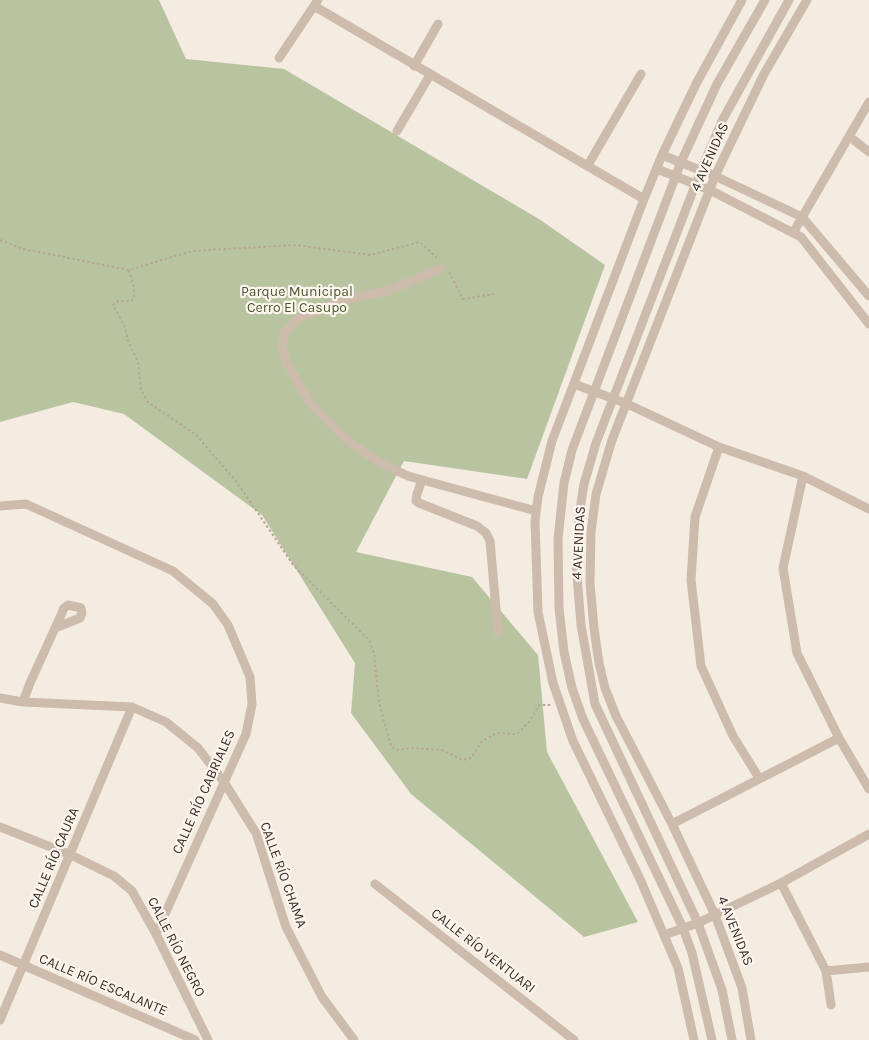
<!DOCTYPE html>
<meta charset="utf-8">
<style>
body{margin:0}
canvas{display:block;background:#f4ebe1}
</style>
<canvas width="869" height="1040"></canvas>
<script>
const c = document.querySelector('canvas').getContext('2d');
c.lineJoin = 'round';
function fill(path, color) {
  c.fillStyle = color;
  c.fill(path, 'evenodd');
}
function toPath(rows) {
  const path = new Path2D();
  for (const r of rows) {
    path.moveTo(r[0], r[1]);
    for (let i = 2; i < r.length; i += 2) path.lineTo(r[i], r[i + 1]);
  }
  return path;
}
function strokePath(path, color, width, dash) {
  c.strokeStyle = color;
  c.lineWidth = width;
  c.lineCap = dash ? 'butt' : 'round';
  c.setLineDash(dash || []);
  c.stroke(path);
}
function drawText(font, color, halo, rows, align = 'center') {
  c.font = font + ' Karla,sans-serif';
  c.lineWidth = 4.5;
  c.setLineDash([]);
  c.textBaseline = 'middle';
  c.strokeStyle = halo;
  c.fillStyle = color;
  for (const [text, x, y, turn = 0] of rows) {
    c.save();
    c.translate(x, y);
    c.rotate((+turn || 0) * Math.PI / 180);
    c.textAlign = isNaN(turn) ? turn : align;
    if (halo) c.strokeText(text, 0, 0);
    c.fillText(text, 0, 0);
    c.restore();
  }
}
fill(toPath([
 [0,0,159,0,186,59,284,69,539,219,605,265,527,479,404,461,356,552,472,577,538,655,547,752,638,922,584,937,411,794,351,713,355,663,262,515,124,414,73,402,0,422]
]), '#b8c4a0');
strokePath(toPath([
 [0,240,23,249,129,270,192,251,296,245,370,255,420,242,438,259],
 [129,270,134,287,134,297,131,301,118,301,113,305,125,327,128,341,138,362,141,390,148,402,196,435,236,481,294,566,369,640,374,653,379,703,391,746,396,750,411,748,442,750,463,760,471,758,482,741,497,733,517,734,529,722,539,705,551,705],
 [449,272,463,299,494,294]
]), '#b9a596', 2, [2.5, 2.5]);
strokePath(toPath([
 [314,6,644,199],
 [279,58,318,0],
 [414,66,438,24],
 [397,131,430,75],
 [850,137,869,152],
 [662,155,715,176,802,217,869,296],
 [588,165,641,74],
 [657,169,710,190,801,237,869,324],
 [793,233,869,102],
 [440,269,387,291,343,300,299,318,285,332,282,346,286,361,309,402,348,441,381,463,408,476,536,511],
 [574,384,625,403,719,447,803,476,869,509],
 [719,447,695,517,691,580,701,666,733,736,759,778],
 [803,476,783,568,797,653,839,738,869,789],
 [422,480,417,494,416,501,419,503,477,526,486,533,490,541,498,632],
 [0,506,26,504,173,571,213,604,228,625,250,677,252,704,246,734,156,934],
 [0,698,23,702,132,707,166,722,198,748,224,782,256,833,286,927,322,997,354,1040],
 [23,702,30,683,61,615,64,608,68,605,81,608,82,613,80,618,55,628],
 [672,824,839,738],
 [0,827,71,855,114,876,132,891,156,934,208,1040],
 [781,883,826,971,831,1005],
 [375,884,574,1040],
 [664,935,698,923,781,883,869,834],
 [0,955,195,1040],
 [826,971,869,967],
 [0,1020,132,707],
 [694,1040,678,968,640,879,573,741,553,683,538,612,535,521,538,497,552,441,644,199,662,155,696,84,742,0],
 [712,1040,692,953,683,928,583,719,572,688,564,652,559,608,558,539,564,483,572,450,681,162,717,84,765,0],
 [732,1040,722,990,698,923,595,704,581,625,576,563,579,516,584,484,596,443,701,170,723,119,789,0],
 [751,1040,742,988,715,915,672,824,616,716,605,688,599,663,594,628,590,583,591,532,596,494,612,440,715,176,764,74,807,0]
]), '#cdbbac', 9);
drawText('14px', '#3b302b', '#fbf5ee', [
 ["4 AVENIDAS",710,157,-66],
 ["4 AVENIDAS",579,543,-87],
 ["CALLE RÍO CABRIALES",204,792,-66],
 ["CALLE RÍO CAURA",54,858,-67],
 ["CALLE RÍO CHAMA",283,875,70],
 ["4 AVENIDAS",735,931,68],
 ["CALLE RÍO NEGRO",176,947,63],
 ["CALLE RÍO VENTUARI",483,951,38],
 ["CALLE RÍO ESCALANTE",103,985,23]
]);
drawText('14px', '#4a5a2e', '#fbf5ee', [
 ["Parque Municipal",297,292],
 ["Cerro El Casupo",297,308]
]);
</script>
